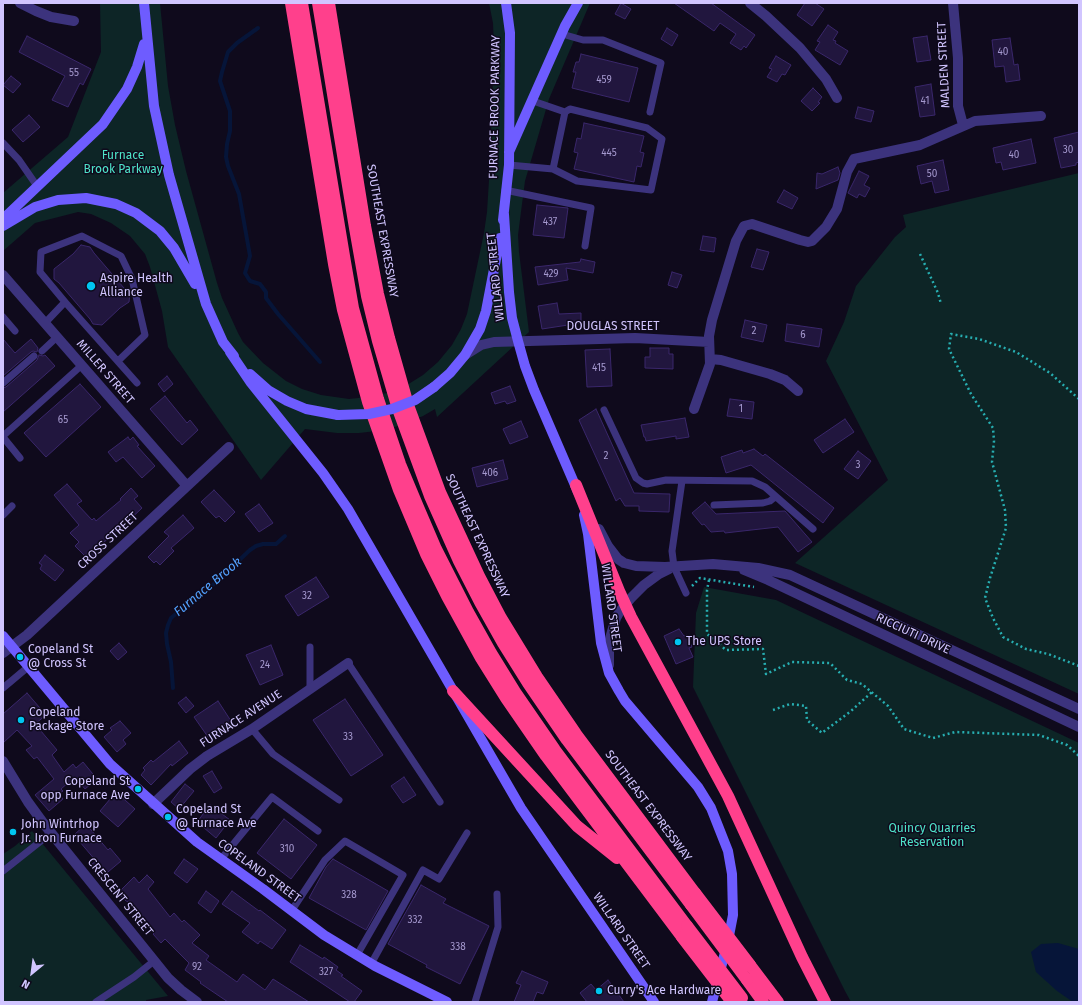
<!DOCTYPE html>
<style>
body{margin:0}
#map{position:relative;width:1082px;height:1005px;overflow:hidden;background:#0f0a1c;font-family:"Fira Sans",sans-serif}
canvas{display:block}
.frame{position:absolute;inset:0;border:4px solid #d1c5ff;pointer-events:none}
.north{position:absolute;left:12px;top:953px;width:40px;height:40px;-webkit-text-stroke:3px #0f0a1c;paint-order:stroke;rotate:209deg;font-size:11px;font-weight:700;line-height:16px;text-align:center;color:#d1c5ff}
.north::after{content:'';display:block;margin:auto;width:14px;height:18px;background:#d1c5ff;clip-path:polygon(50% 0,100% 100%,50% 72%,0 100%)}
</style>
<div id="map">
<canvas width="1082" height="1005"></canvas>
<div class="frame"></div>
<div class="north">N</div>
</div>
<script>
const c = document.querySelector('canvas').getContext('2d');
c.lineJoin = 'round';
function fill(path, color) {
  c.fillStyle = color;
  c.fill(path, 'evenodd');
}
function toPath(rows) {
  const path = new Path2D();
  for (const r of rows) {
    path.moveTo(r[0], r[1]);
    for (let i = 2; i < r.length; i += 2) path.lineTo(r[i], r[i + 1]);
  }
  return path;
}
function strokePath(path, color, width, dash) {
  c.strokeStyle = color;
  c.lineWidth = width;
  c.lineCap = dash ? 'butt' : 'round';
  c.setLineDash(dash || []);
  c.stroke(path);
}
function drawText(font, color, halo, rows, align = 'center') {
  c.font = font + ' "Fira Sans",sans-serif';
  c.lineWidth = 3;
  c.setLineDash([]);
  c.textBaseline = 'middle';
  c.strokeStyle = halo;
  c.fillStyle = color;
  for (const [text, x, y, turn = 0] of rows) {
    c.save();
    c.translate(x, y);
    c.rotate((+turn || 0) * Math.PI / 180);
    c.textAlign = isNaN(turn) ? turn : align;
    if (halo) c.strokeText(text, 0, 0);
    c.fillText(text, 0, 0);
    c.restore();
  }
}
fill(toPath([
 [100,3,160,3,168,86,175,125,186,171,217,283,222,298,238,333,243,342,263,363,286,381,302,389,321,395,349,399,367,397,387,393,407,385,423,375,438,362,452,345,461,329,467,314,484,233,487,212,490,164,494,47,493,23,489,3,590,3,549,99,525,181,518,235,519,252,529,332,437,417,435,409,423,416,398,426,385,430,359,433,337,433,305,429,261,480,168,347,162,311,150,267,145,254,130,236,111,223,91,214,78,212,35,223,3,251,3,193,68,137,101,52],
 [1079,173,1079,694,795,563,888,480,826,361,844,322,856,286,895,237,906,227,903,215],
 [704,587,776,600,1079,743,1079,1002,851,1002,845,991,693,687,696,613],
 [32,831,168,996,146,1000,146,1002,3,1002,3,854,15,846]
]), '#0d2526');
fill(toPath([
 [1058,943,1079,949,1079,1002,1073,1002,1057,991,1036,972,1031,952,1041,944]
]), '#061539');
strokePath(toPath([
 [258,28,237,43,228,52,222,72,220,81,230,111,230,131,227,144,226,157,228,166,239,194,250,256,245,273,250,281,260,284,266,292,266,298,278,314,320,362],
 [173,688,171,662,167,644,166,633,168,625,171,618,183,608,191,605,198,599,250,550,256,546,263,544,276,544,285,536]
]), '#061539', 4);
const building = toPath([
 [621,3,631,9,625,19,615,14,621,3],
 [674,3,711,3,755,35,746,48,744,46,741,50,730,43,736,34,720,23,714,31,674,3],
 [805,3,815,3,824,9,812,26,797,15,805,3],
 [828,25,838,32,833,40,836,41,835,43,848,51,840,65,815,50,820,42,817,41,828,25],
 [667,28,678,35,672,46,661,39,667,28],
 [27,36,91,69,83,85,80,83,68,107,52,100,65,76,19,52,27,36],
 [927,36,931,60,917,62,913,38,927,36],
 [1010,38,1014,65,1018,64,1020,80,1006,82,1004,66,995,67,992,40,1010,38],
 [581,54,638,68,629,102,572,88,576,72,573,72,576,62,579,62,581,54],
 [776,56,791,65,785,75,782,74,777,82,767,77,772,69,769,68,776,56],
 [11,76,21,84,13,93,3,85,11,76],
 [931,84,935,115,920,117,915,87,931,84],
 [813,88,822,97,818,102,820,103,812,111,801,101,813,88],
 [858,107,874,111,871,122,855,118,858,107],
 [29,115,40,127,23,142,12,130,29,115],
 [584,123,644,136,640,152,644,153,641,167,637,166,634,182,574,169,578,153,574,152,577,138,581,139,584,123],
 [1079,132,1079,162,1076,163,1076,165,1061,168,1054,138,1079,132],
 [1031,139,1036,163,1003,170,1001,162,996,163,993,148,1031,139],
 [943,160,949,190,935,193,932,181,921,184,917,166,943,160],
 [838,167,840,173,838,180,816,189,817,173,822,174,838,167],
 [859,171,869,176,864,185,870,188,865,197,859,194,857,198,848,193,859,171],
 [784,190,798,198,792,209,777,202,784,190],
 [537,205,568,208,564,238,533,235,537,205],
 [703,236,716,238,714,252,700,250,703,236],
 [81,245,90,247,94,253,124,288,130,292,129,302,120,308,102,325,93,324,90,319,59,283,54,279,54,269,73,254,81,245],
 [757,249,769,252,763,270,751,267,757,249],
 [581,259,595,262,593,273,566,268,568,280,538,285,535,267,580,262,581,259],
 [672,272,682,275,677,288,668,285,672,272],
 [557,303,559,314,581,313,581,323,542,329,538,306,557,303],
 [745,320,767,325,763,342,741,337,745,320],
 [787,324,822,329,819,347,785,341,787,324],
 [3,339,15,353,31,339,38,348,37,352,33,351,31,352,3,376,3,339],
 [650,348,669,348,669,354,673,354,673,369,645,368,645,357,650,357,650,348],
 [610,349,612,386,587,387,585,350,610,349],
 [39,355,43,356,45,355,55,366,3,412,3,388,6,387,37,360,39,355],
 [167,376,173,384,164,392,158,384,167,376],
 [80,384,101,407,46,457,24,433,80,384],
 [510,386,516,401,507,404,505,401,495,404,491,393,510,386],
 [165,396,187,423,190,420,198,430,182,445,179,441,178,441,150,409,165,396],
 [730,399,754,402,752,419,727,416,730,399],
 [596,409,634,493,670,494,669,512,639,511,639,506,625,506,620,498,616,501,579,420,596,409],
 [685,418,689,437,676,439,676,436,646,441,645,437,644,437,641,425,685,418],
 [845,419,854,432,823,453,814,440,845,419],
 [521,421,528,437,510,444,503,429,521,421],
 [128,437,130,440,133,437,139,445,137,446,155,466,142,478,123,457,116,462,108,452,128,437],
 [754,449,763,456,765,454,834,508,823,523,751,465,726,473,721,457,742,450,743,453,754,449],
 [858,451,871,461,858,479,844,469,858,451],
 [503,460,508,479,477,487,472,468,503,460],
 [67,484,82,501,77,504,92,520,94,518,96,521,121,500,120,499,131,488,138,496,134,499,142,508,123,526,122,525,99,547,101,549,92,557,89,553,85,556,75,546,79,542,70,533,79,525,54,495,67,484],
 [214,490,235,512,225,522,219,516,216,518,201,502,214,490],
 [705,502,716,514,785,511,812,542,798,552,778,527,725,533,724,531,711,532,704,524,702,525,692,513,705,502],
 [259,504,273,523,259,532,245,514,259,504],
 [183,515,194,528,171,548,174,551,160,565,156,561,154,563,148,557,169,536,164,532,183,515],
 [45,555,64,570,55,581,40,569,42,565,39,563,45,555],
 [316,577,329,597,298,616,285,596,316,577],
 [679,629,684,636,687,635,692,647,689,648,693,657,676,664,664,636,679,629],
 [119,643,127,652,118,660,110,651,119,643],
 [271,645,283,675,260,685,246,655,271,645],
 [27,693,46,715,35,724,57,750,52,755,64,772,73,764,76,768,83,762,97,779,85,789,77,779,71,784,69,782,61,789,63,791,59,794,63,799,49,811,35,795,54,779,37,757,34,759,26,750,32,746,17,730,3,743,3,714,27,693],
 [186,697,194,706,186,713,178,703,186,697],
 [345,699,383,755,351,776,313,720,345,699],
 [218,701,231,721,208,737,194,717,218,701],
 [120,721,131,733,123,740,126,744,117,752,104,737,112,730,110,728,120,721],
 [179,741,188,753,172,766,171,764,151,785,141,775,145,770,143,768,151,760,153,762,179,741],
 [212,771,222,788,214,793,203,776,212,771],
 [404,777,416,795,403,803,391,786,404,777],
 [185,784,194,791,179,809,171,802,185,784],
 [116,792,135,809,118,827,100,811,116,792],
 [210,805,230,820,216,838,197,822,210,805],
 [284,819,317,845,291,879,257,853,284,819],
 [86,824,108,850,110,848,121,861,102,877,91,865,96,861,74,835,86,824],
 [184,859,198,869,187,883,174,873,184,859],
 [333,859,388,891,366,930,309,898,326,867,333,859],
 [147,875,154,882,148,889,170,917,174,913,182,922,184,920,200,935,192,943,209,956,206,960,237,982,243,974,265,990,273,979,309,1002,228,1002,200,983,201,982,185,970,189,963,165,939,161,943,153,934,154,933,127,901,126,901,118,893,134,877,139,883,147,875],
 [421,885,446,899,443,903,489,926,460,984,426,967,427,965,388,944,421,885],
 [206,891,219,901,211,913,198,903,206,891],
 [232,891,259,911,260,910,286,930,272,949,260,941,258,944,242,932,250,923,222,904,232,891],
 [300,945,323,959,324,957,338,967,336,970,343,975,341,976,362,991,354,1002,350,1002,290,962,300,945],
 [522,971,548,982,543,994,537,992,533,1002,514,1002,521,985,516,983,522,971],
 [608,980,624,1002,587,1002,580,993,591,984,596,990,608,980]
]);
fill(building, '#21163e');
strokePath(building, '#3a276b', 1);
strokePath(toPath([
 [920,254,938,293,941,304],
 [1079,399,1050,373,1016,352,979,339,951,334,949,349,971,394,993,428,994,441,992,462,1005,510,1006,528,990,578,985,598,993,618,1003,637,1026,649,1048,654,1079,666],
 [709,580,707,590,707,634,726,650,763,649,766,674,792,662,830,663,847,680,862,684,888,706,904,729,933,738,955,732,1039,735,1067,745,1079,756],
 [692,586,700,578,754,587],
 [773,710,790,704,806,706,807,720,822,733,851,711,872,692]
]), '#27aeb1', 2.5, [2, 3]);
strokePath(toPath([
 [562,34,583,40,603,40,661,63,650,112],
 [3,143,19,160,37,186],
 [509,165,553,169,565,112,533,101],
 [553,169,577,181,651,190,662,139,647,128,570,109,565,112],
 [505,190,591,208,585,246],
 [65,302,40,272,41,252,82,236,121,256,132,279,145,335,118,361],
 [3,317,15,331],
 [45,323,65,302,137,383],
 [42,351,57,337],
 [3,383,34,356],
 [604,410,636,478,643,483,647,484,666,480,752,481,765,487,813,529],
 [3,436,82,365],
 [3,437,20,458],
 [682,481,672,551,674,567,686,593],
 [714,505,763,503,770,501,775,497],
 [3,515,12,506],
 [310,647,310,688],
 [348,663,440,802],
 [3,688,28,667],
 [252,729,273,754,339,800],
 [221,859,272,797,318,831],
 [3,871,51,833],
 [292,910,325,860,345,841,403,875,357,955],
 [371,964,423,870,439,879,467,833],
 [96,1002,134,977,154,961],
 [475,1002,498,927,497,894]
]), '#3c337d', 7);
strokePath(toPath([
 [20,3,36,11,51,17,74,21],
 [750,3,766,16,800,48,826,79,837,98],
 [953,3,958,58,958,106,963,125],
 [3,275,187,486],
 [465,355,481,345,494,342,635,338,709,342],
 [710,359,721,360,770,374,785,380,798,391],
 [694,409,710,364,709,336,712,320,736,241,744,226,752,224,800,240,808,242,812,241,826,227,837,209,847,172,854,159,920,145,975,121,1041,116],
 [599,529,608,546,618,559,624,563,636,566,665,567,713,564,758,568,790,575,1079,709],
 [744,570,768,580,1079,727],
 [3,653,27,635,229,447],
 [609,665,609,643,611,635,616,618,620,611,631,598,644,585,659,574,669,569],
 [3,761,28,802,44,824,168,978,181,990,197,1002],
 [153,804,190,769,207,756,252,729,348,663]
]), '#3c337d', 10);
strokePath(toPath([
 [144,3,154,106,169,175,206,304,223,342,234,356],
 [509,152,565,26,578,3],
 [504,214,509,292,512,318,518,341,525,366,534,390,578,492],
 [3,219,103,124,127,89,137,67,144,44],
 [503,220,509,165,510,33,506,3],
 [3,226,35,207,58,200,86,198,116,204,136,213,160,231,174,248,195,284],
 [230,352,251,383,323,473,348,509,521,808,654,1002],
 [250,374,268,390,287,401,306,409,338,415],
 [434,387,450,373,465,355,480,329,486,311,500,238],
 [584,515,588,534,601,643,609,673,619,691,625,701,698,787,711,808,728,851,732,874,733,915,728,941,712,1002],
 [3,636,110,764,197,842,263,889,324,935,375,966,447,1002]
]), '#6e5cff', 10);
strokePath(toPath([
 [291,3,334,264,343,310,368,402,399,490,426,554,447,596,481,658,506,698,546,756,682,937],
 [302,3,345,262,353,308,378,399,400,464,418,507,436,549,468,612,491,653,515,692,555,750,687,926],
 [318,3,355,228,367,296,378,341,398,409,430,496,459,561,480,602,503,643,528,683,567,740,691,905],
 [329,3,365,226,378,294,389,338,408,405,440,492,479,576,501,618,537,677,576,734,695,893],
 [576,485,619,591,631,617,728,796,802,957,825,1002],
 [453,691,577,826,617,858],
 [750,965,778,1002],
 [747,980,763,1002]
]), '#ff408c', 12);
strokePath(toPath([
 [338,415,369,414,392,409,415,400,434,387]
]), '#6e5cff', 10);
strokePath(toPath([
 [695,893,750,965],
 [691,905,747,980],
 [687,926,742,998],
 [682,937,732,1002]
]), '#ff408c', 12);
for (const [x, y, r, color] of [
 [91,286,5,"#00c5f0"],
 [678,642,4,"#00c5f0"],
 [20,657,4,"#00c5f0"],
 [21,720,4,"#00c5f0"],
 [138,789,4,"#00c5f0"],
 [168,817,4,"#00c5f0"],
 [13,832,4,"#00c5f0"],
 [599,991,4,"#00c5f0"]
]) {
  const dot = new Path2D();
  dot.arc(x, y, r, 0, 2 * Math.PI);
  c.fillStyle = color;
  c.fill(dot);
  strokePath(dot, '#0f0a1c', 1.5);
}
drawText('10px', '#a599cf', null, [
 ["40",1003,52],
 ["55",74,73],
 ["459",604,80],
 ["41",925,101],
 ["30",1068,150],
 ["445",609,153],
 ["40",1014,155],
 ["50",932,174],
 ["437",550,222],
 ["429",551,274],
 ["2",754,331],
 ["6",803,335],
 ["415",599,368],
 ["1",741,409],
 ["65",63,420],
 ["2",606,456],
 ["3",858,465],
 ["406",490,473],
 ["32",307,596],
 ["24",265,665],
 ["33",348,737],
 ["310",287,849],
 ["328",349,895],
 ["332",415,920],
 ["338",458,947],
 ["92",197,967],
 ["327",326,972]
]);
drawText('12px', '#d1c5ff', '#0f0a1c', [
 ["MALDEN STREET",944,65,-93],
 ["FURNACE BROOK PARKWAY",495,107,-89],
 ["SOUTHEAST EXPRESSWAY",382,231,80],
 ["WILLARD STREET",496,277,-96],
 ["DOUGLAS STREET",613,327],
 ["MILLER STREET",105,372,49],
 ["SOUTHEAST EXPRESSWAY",477,536,65],
 ["CROSS STREET",108,541,-43],
 ["WILLARD STREET",611,608,82],
 ["RICCIUTI DRIVE",913,634,25],
 ["FURNACE AVENUE",241,719,-33],
 ["SOUTHEAST EXPRESSWAY",648,806,53],
 ["COPELAND STREET",259,871,36],
 ["CRESCENT STREET",120,897,51],
 ["WILLARD STREET",621,931,55]
]);
drawText('12px', '#4ee3c9', '#0f0a1c', [
 ["Furnace",123,156],
 ["Brook Parkway",123,170],
 ["Quincy Quarries",932,829],
 ["Reservation",932,843]
]);
drawText('12px', '#d1c5ff', '#0f0a1c', [
 ["Aspire Health",100,279],
 ["Alliance",100,293],
 ["The UPS Store",686,642],
 ["Copeland St",28,650],
 ["@ Cross St",28,664],
 ["Copeland",29,713],
 ["Package Store",29,727],
 ["Copeland St",130,782,"right"],
 ["opp Furnace Ave",130,796,"right"],
 ["Copeland St",176,810],
 ["@ Furnace Ave",176,824],
 ["John Wintrhop",21,825],
 ["Jr. Iron Furnace",21,839],
 ["Curry's Ace Hardware",607,991]
], 'left');
drawText('italic 13px', '#53a2ff', '#0f0a1c', [
 ["Furnace Brook",208,587,-40]
]);
</script>
